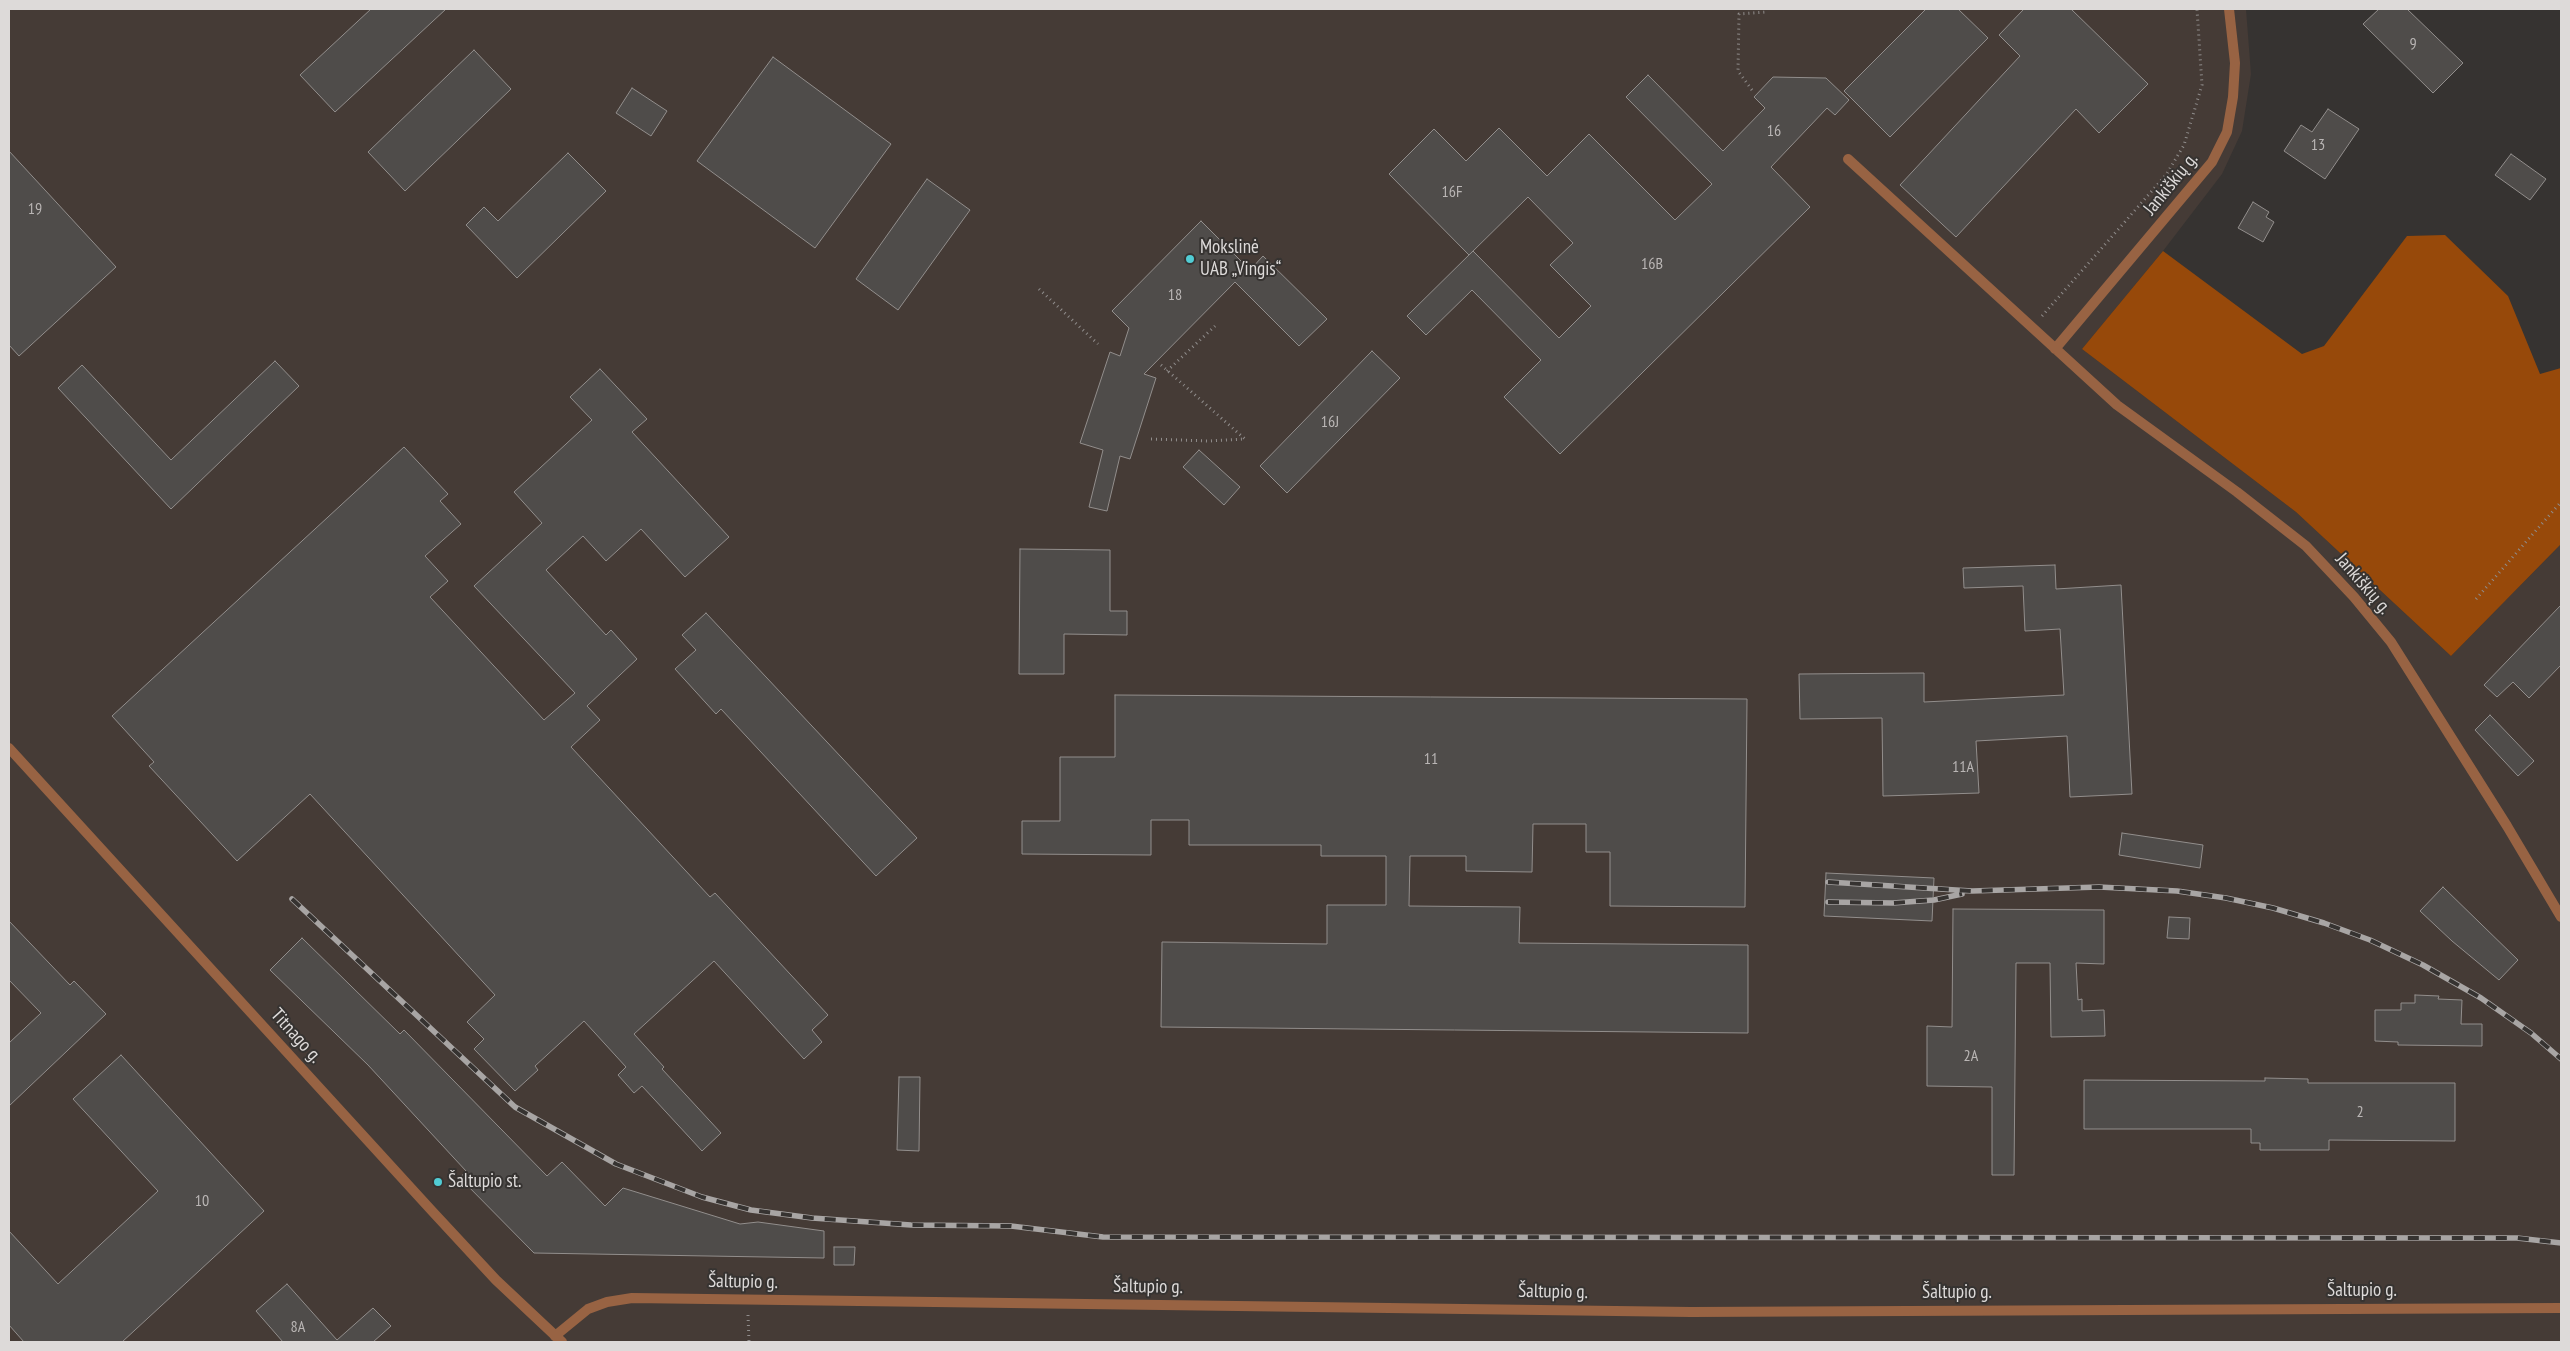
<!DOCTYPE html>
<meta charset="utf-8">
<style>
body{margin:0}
#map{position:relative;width:2570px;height:1351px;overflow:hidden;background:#363331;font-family:"PT Sans Narrow",sans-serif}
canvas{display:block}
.frame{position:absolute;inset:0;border:10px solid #dddad9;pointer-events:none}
</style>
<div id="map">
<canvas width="2570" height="1351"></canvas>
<div class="frame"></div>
</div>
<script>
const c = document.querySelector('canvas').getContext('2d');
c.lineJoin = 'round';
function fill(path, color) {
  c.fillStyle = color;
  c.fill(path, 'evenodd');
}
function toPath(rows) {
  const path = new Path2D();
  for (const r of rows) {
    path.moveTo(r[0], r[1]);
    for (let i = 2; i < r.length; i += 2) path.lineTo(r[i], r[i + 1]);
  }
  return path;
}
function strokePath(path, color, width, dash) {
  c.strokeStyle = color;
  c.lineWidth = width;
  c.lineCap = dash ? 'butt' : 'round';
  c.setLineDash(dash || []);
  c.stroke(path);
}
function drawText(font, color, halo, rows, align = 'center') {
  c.font = font + ' "PT Sans Narrow",sans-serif';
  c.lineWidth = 4;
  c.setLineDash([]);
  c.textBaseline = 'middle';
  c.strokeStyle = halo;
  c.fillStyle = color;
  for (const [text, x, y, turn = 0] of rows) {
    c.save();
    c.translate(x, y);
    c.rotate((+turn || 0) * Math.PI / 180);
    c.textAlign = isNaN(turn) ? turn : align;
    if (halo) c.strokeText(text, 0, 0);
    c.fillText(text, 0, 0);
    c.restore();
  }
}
fill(toPath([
 [9,9,2246,9,2251,74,2242,131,2222,174,2163,251,2082,349,2296,512,2451,656,2561,544,2561,1342,9,1342]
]), '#453b36');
fill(toPath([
 [2445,235,2508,296,2540,374,2561,368,2561,544,2451,656,2296,512,2082,349,2163,251,2302,354,2324,346,2407,236]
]), '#97490a');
const building = toPath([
 [371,9,446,9,335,112,300,75,371,9],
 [1926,9,1958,9,1988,38,1890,137,1844,91,1926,9],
 [2024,9,2071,9,2148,84,2099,133,2076,109,1956,237,1900,185,2020,56,1999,35,2024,9],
 [2379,9,2407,9,2463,63,2433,93,2363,24,2379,9],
 [474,50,511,89,405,191,368,152,474,50],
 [773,57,891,144,815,248,697,161,773,57],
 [1648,75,1723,151,1765,108,1754,97,1773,77,1826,78,1849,100,1835,115,1827,108,1771,167,1810,207,1560,454,1504,397,1541,360,1472,290,1426,335,1407,316,1473,251,1559,338,1591,306,1550,265,1573,243,1528,197,1469,255,1389,174,1434,129,1466,161,1499,128,1547,176,1589,134,1675,220,1712,184,1626,97,1648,75],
 [632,88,667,111,651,136,616,113,632,88],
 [2328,109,2359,129,2325,179,2284,151,2301,125,2312,132,2328,109],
 [9,151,116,267,19,356,9,345,9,151],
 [568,153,606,191,517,278,466,225,484,207,498,221,568,153],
 [2511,154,2546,179,2530,200,2495,175,2511,154],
 [927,179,970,210,898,310,856,279,927,179],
 [2253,202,2269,212,2266,217,2274,222,2263,242,2238,228,2253,202],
 [1201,221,1250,270,1263,256,1327,319,1299,346,1235,282,1144,374,1156,378,1130,459,1120,456,1107,511,1089,507,1103,450,1080,443,1110,352,1120,356,1129,328,1112,311,1201,221],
 [1372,351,1400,378,1287,493,1260,466,1372,351],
 [275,361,299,386,171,509,58,388,82,365,171,460,275,361],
 [600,369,647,419,632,432,729,537,685,577,641,529,606,561,583,536,546,570,606,635,611,630,637,659,587,706,600,720,571,747,710,897,715,893,828,1015,812,1030,822,1042,804,1059,714,961,634,1034,664,1067,662,1069,721,1133,702,1151,642,1086,634,1093,618,1075,626,1067,584,1021,535,1066,538,1070,515,1091,474,1049,484,1039,467,1022,495,995,310,794,237,861,149,766,154,762,112,716,404,447,448,494,440,501,461,524,425,556,448,581,430,597,544,720,575,693,474,586,542,523,514,492,592,420,570,397,600,369],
 [1199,450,1240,487,1224,505,1183,467,1199,450],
 [1020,549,1110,550,1110,611,1127,611,1127,635,1064,634,1064,674,1019,674,1020,549],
 [2055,565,2056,589,2121,585,2132,794,2070,797,2067,736,1976,741,1979,793,1883,796,1882,718,1800,719,1799,674,1924,673,1924,702,2064,695,2060,629,2025,631,2023,586,1964,588,1963,568,2055,565],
 [2561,605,2561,665,2529,698,2513,682,2497,697,2484,685,2561,605],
 [706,613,917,838,876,876,721,709,716,714,675,669,696,650,682,635,706,613],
 [1115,695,1747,699,1745,907,1610,906,1610,852,1586,852,1586,824,1533,824,1532,872,1466,871,1466,856,1410,856,1409,906,1520,907,1519,943,1748,945,1748,1033,1161,1027,1162,942,1327,944,1327,905,1386,905,1386,856,1321,856,1321,845,1189,845,1189,820,1151,820,1151,855,1022,854,1022,821,1060,821,1060,757,1115,757,1115,695],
 [2490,715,2534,761,2518,776,2475,730,2490,715],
 [2122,833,2203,845,2200,868,2119,855,2122,833],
 [1826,873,1934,878,1932,921,1824,916,1826,873],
 [2443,887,2518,960,2499,980,2452,941,2420,911,2443,887],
 [1953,909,2104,910,2104,964,2076,963,2078,1000,2082,999,2082,1011,2104,1010,2105,1036,2051,1037,2050,963,2016,963,2014,1175,1992,1175,1992,1087,1927,1086,1927,1026,1952,1027,1953,909],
 [2169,917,2190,918,2189,939,2167,938,2169,917],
 [9,921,70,985,74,981,106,1014,9,1106,9,1043,41,1013,9,980,9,921],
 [302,938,400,1034,404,1030,547,1176,562,1162,605,1206,623,1188,740,1224,758,1222,824,1231,824,1258,534,1253,460,1178,466,1171,368,1065,270,970,302,938],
 [2415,995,2439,996,2438,999,2462,1000,2461,1024,2482,1024,2482,1046,2398,1045,2398,1042,2375,1041,2375,1010,2401,1010,2401,1003,2415,1003,2415,995],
 [121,1055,264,1211,122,1342,24,1342,9,1325,9,1231,58,1284,158,1191,73,1099,121,1055],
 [899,1077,920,1077,919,1151,897,1150,899,1077],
 [2265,1078,2308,1079,2308,1083,2455,1083,2455,1141,2329,1140,2329,1150,2260,1150,2260,1143,2251,1143,2251,1129,2084,1129,2084,1080,2265,1081,2265,1078],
 [834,1247,855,1247,854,1265,834,1265,834,1247],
 [287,1284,337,1340,373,1308,391,1326,373,1342,283,1342,256,1311,287,1284]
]);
fill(building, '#4f4c4a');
strokePath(building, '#928e8c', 1);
strokePath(toPath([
 [1752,90,1738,71,1739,14,1766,12],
 [1039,289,1098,344],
 [2042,316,2166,175,2184,145,2202,85,2197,9],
 [1161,365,1245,439],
 [1167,371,1215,326],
 [1151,439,1209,441,1244,439],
 [2476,599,2561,502],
 [748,1315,749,1342]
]), '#908d8c', 3, [1, 4]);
strokePath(toPath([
 [1848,159,2117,405,2237,492,2306,546,2354,597,2391,642,2507,826,2561,917],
 [2055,349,2212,162,2227,132,2233,97,2235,63,2229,9],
 [555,1336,588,1309,607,1302,632,1298,1691,1312,2561,1308]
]), '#986343', 10);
strokePath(toPath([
 [9,748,432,1211,496,1280,562,1342]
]), '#986343', 10);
const rail = toPath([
 [1828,882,1972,891,2099,887,2177,891,2226,898,2273,908,2324,923,2370,940,2423,965,2481,998,2531,1033,2561,1059],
 [292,899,515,1107,616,1164,702,1197,751,1210,812,1218,911,1225,1011,1226,1103,1237,2517,1238,2561,1243],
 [1828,902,1893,903,1934,900,1962,894]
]);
strokePath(rail, '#a8a5a4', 5.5);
strokePath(rail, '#363331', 4, [11]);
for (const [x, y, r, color] of [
 [1190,259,5,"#51ccd4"],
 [438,1182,5,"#51ccd4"]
]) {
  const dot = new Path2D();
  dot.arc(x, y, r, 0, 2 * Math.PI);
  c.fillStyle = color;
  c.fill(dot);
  strokePath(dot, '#363331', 2);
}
drawText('16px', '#bab6b5', null, [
 ["9",2413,44],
 ["16",1774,131],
 ["13",2318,145],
 ["16F",1452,192],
 ["19",35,209],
 ["16B",1652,264],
 ["18",1175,295],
 ["16J",1330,422],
 ["11",1431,759],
 ["11A",1963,767],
 ["2A",1971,1056],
 ["2",2360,1112],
 ["10",202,1201],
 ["8A",298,1327]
]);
drawText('19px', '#dddad9', '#363331', [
 ["Jankiškių g.",2171,184,-51],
 ["Jankiškių g.",2363,584,49],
 ["Titnago g.",296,1036,48],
 ["Šaltupio g.",743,1282,1],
 ["Šaltupio g.",1148,1287,1],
 ["Šaltupio g.",2362,1291],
 ["Šaltupio g.",1553,1292,1],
 ["Šaltupio g.",1957,1293]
]);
drawText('19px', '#dddad9', '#363331', [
 ["Mokslinė",1200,248],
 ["UAB „Vingis“",1200,270],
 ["Šaltupio st.",448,1182]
], 'left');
</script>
